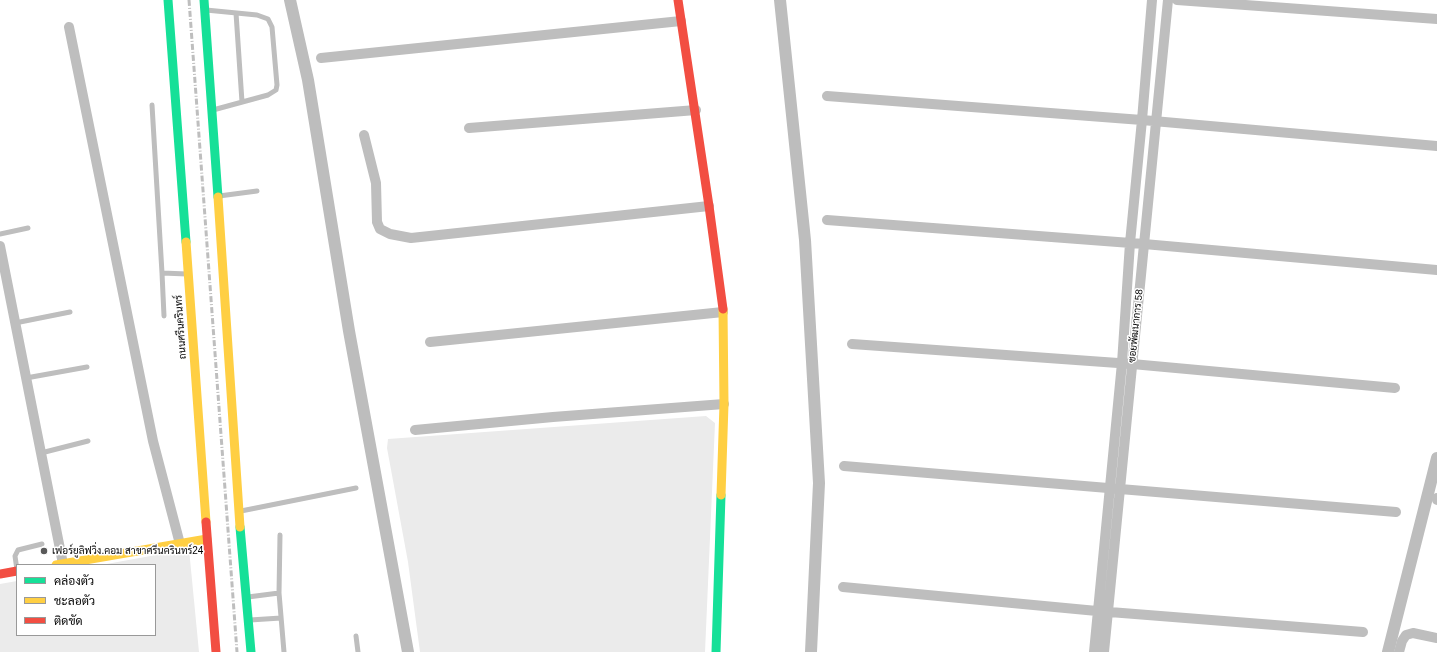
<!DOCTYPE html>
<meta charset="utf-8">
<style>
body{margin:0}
#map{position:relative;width:1437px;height:652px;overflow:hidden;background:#fff;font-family:Helvetica,Sarabun,sans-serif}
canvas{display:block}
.legend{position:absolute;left:16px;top:564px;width:140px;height:72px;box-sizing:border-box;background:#fff;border:1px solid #999;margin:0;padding:5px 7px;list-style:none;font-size:12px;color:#000}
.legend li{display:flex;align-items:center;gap:8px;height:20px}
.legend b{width:20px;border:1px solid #999}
</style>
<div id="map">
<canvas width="1437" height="652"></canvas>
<ul class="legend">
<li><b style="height:5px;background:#16e098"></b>คล่องตัว</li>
<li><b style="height:5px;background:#ffcf43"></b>ชะลอตัว</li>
<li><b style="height:5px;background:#f24e42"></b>ติดขัด</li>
</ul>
</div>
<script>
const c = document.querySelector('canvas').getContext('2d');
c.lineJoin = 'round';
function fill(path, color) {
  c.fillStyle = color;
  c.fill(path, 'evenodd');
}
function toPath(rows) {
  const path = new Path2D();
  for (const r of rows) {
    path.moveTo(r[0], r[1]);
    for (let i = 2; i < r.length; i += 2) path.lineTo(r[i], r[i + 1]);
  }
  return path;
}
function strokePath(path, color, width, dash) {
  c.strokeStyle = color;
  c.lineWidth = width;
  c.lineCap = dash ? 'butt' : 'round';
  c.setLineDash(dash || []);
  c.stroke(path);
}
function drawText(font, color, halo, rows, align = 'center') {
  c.font = font + ' Helvetica,Sarabun,sans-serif';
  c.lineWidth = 3;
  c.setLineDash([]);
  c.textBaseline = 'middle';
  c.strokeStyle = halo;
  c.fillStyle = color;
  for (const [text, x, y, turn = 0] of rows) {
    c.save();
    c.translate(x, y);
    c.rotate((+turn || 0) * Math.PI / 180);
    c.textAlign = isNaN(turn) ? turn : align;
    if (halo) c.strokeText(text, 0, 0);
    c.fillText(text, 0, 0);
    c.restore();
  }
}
fill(toPath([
 [706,416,715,423,705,652,420,652,408,562,387,448,388,439],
 [189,549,199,652,0,652,0,584,17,581,17,635,155,635,155,565,101,565]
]), '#ebebeb');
strokePath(toPath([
 [290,0,308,80,349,331,408,652],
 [780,0,805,240,819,483,811,652],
 [1388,652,1437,458]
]), '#bdbdbd', 12);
strokePath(toPath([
 [206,10,257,15,268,19,272,27,277,85,276,90,268,95,213,110],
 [236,13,242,102],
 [152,105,162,273],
 [219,196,257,191],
 [0,234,28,228],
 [164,316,162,273,187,274],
 [15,323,70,312],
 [26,378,87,367],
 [41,453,88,441],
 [241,511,356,488],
 [280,535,279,593,284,652],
 [17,570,15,556,18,550,42,544],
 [248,597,279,593],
 [250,620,281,618],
 [356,636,358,652]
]), '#bebebe', 5);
strokePath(toPath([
 [1177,0,1437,19],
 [69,27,153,441,180,544],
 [321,58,681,21],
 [827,96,1142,120,1437,146],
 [469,128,696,110],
 [364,135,376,183,377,222,380,229,390,234,411,238,709,206],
 [827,220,1144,244,1437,270],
 [0,246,63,564],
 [430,342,723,312],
 [852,344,1132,364,1395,388],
 [415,430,553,417,724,404],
 [844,466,1396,512],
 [1437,498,1437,500],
 [843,587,1097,611,1363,632],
 [1094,652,1122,363,1130,243,1142,120,1152,0],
 [1104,652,1168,0],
 [1399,652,1402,641,1406,635,1413,633,1437,638]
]), '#bebebe', 10);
strokePath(toPath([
 [168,0,186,242],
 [204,0,218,197],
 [240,527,251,652],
 [716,652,721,495]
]), '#16e098', 9);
strokePath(toPath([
 [218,197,240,527],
 [186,242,206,522],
 [721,495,724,404,723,309],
 [56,565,207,539]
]), '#ffcf43', 9);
strokePath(toPath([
 [678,0,709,206,723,309],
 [206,522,216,652],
 [0,574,17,571]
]), '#f24e42', 9);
strokePath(toPath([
 [189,0,237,652]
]), '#bebebe', 3, [6, 2, 1, 2]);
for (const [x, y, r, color] of [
 [44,551,4,"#595959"]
]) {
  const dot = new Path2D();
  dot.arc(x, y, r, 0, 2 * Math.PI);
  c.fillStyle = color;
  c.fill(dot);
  strokePath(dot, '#fff', 1.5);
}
drawText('10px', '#000', '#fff', [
 ["ซอยพัฒนาการ 58",1136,326,-84],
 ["ถนนศรีนครินทร์",181,327,-94]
]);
drawText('10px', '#000', '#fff', [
 ["เฟอร์ยูลิฟวิ่ง.คอม สาขาศรีนครินทร์24",52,551]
], 'left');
</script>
